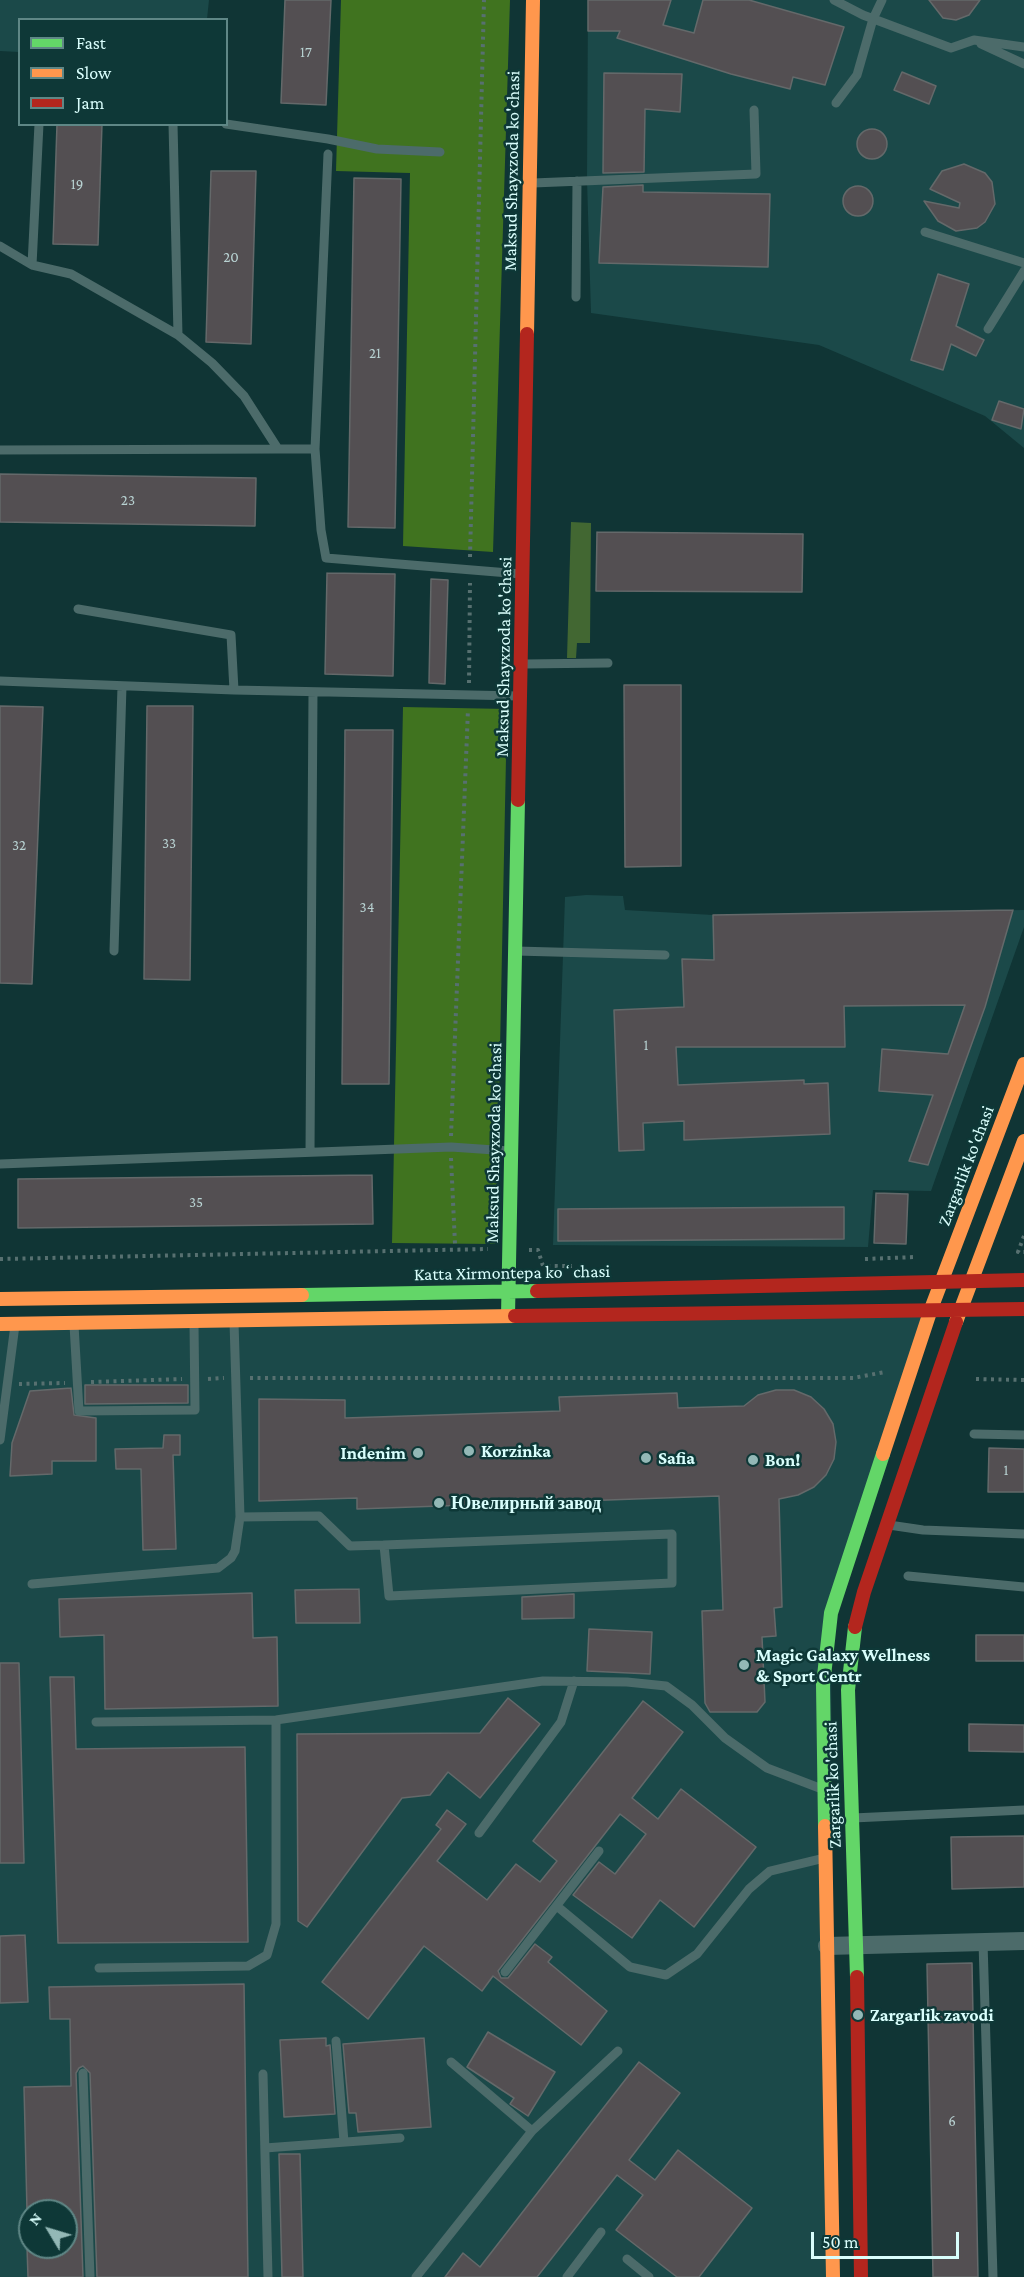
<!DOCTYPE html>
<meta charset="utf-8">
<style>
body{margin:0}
#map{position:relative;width:1024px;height:2277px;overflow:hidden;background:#103535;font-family:"Crimson Pro",serif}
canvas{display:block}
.legend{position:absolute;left:18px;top:18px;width:210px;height:108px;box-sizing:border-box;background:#0e3837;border:2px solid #5f8786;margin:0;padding:8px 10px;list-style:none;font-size:18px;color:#d9fefc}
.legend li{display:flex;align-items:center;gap:12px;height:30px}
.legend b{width:30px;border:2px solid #5f8786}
.north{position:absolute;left:18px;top:2199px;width:60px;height:60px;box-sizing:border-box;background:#0e3837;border:2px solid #5f8786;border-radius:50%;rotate:308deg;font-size:16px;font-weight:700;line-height:24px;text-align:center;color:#d9fefc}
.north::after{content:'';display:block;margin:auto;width:21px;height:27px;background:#93b8b6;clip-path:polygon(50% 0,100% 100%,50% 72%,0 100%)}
.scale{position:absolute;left:811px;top:2232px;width:148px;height:27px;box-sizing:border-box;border:3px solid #d9fefc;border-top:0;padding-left:8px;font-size:18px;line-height:21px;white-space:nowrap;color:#d9fefc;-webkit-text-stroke:4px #0e3837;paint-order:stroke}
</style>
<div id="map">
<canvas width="1024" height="2277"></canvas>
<ul class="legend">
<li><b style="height:8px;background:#63d668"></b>Fast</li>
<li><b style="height:8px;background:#ff974d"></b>Slow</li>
<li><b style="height:8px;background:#b3261e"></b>Jam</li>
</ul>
<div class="north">N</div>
<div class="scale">50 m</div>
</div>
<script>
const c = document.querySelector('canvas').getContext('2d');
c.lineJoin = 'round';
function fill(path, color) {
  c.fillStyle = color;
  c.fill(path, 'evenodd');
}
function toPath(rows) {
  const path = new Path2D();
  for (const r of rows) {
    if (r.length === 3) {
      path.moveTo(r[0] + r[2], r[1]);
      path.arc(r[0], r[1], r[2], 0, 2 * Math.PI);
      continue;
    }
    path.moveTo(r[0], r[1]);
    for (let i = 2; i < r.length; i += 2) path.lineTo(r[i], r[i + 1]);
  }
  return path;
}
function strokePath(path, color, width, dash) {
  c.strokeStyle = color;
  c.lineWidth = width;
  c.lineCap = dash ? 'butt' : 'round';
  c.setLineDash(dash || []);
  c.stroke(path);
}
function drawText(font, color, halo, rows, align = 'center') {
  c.font = font + ' "Crimson Pro",serif';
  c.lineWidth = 5;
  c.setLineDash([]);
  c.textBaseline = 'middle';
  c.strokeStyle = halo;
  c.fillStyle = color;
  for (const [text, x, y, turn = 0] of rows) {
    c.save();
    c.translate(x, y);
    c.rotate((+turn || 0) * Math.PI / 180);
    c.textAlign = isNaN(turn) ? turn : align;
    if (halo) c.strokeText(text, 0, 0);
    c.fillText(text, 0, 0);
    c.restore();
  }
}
fill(toPath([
 [0,0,209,0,207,19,20,20,19,52,0,51],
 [588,0,1024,0,1024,448,985,416,819,345,591,313,587,180],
 [586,895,623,896,625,910,713,915,1024,910,1024,927,931,1191,873,1190,868,1247,553,1245,565,897],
 [931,1309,831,1613,833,2277,0,2277,0,1324],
 [30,2211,66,2211,66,2247,30,2247]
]), '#1b4949');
fill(toPath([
 [571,522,591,523,590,643,577,643,576,658,567,658]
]), '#426732');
fill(toPath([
 [341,0,510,0,493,552,403,546,410,173,336,171],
 [403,707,507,709,496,1244,392,1243]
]), '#40731f');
const building = toPath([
 [285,0,331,0,326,105,281,103,285,0],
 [588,0,671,0,663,25,694,33,703,0,749,0,844,27,825,85,793,77,790,89,731,74,617,38,620,31,588,31,588,0],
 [929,0,980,0,969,15,956,20,943,18,929,0],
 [902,72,936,86,929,104,894,90,902,72],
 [604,73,682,74,680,112,645,109,644,172,603,173,604,73],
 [57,124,102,124,98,245,53,244,57,124],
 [872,144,15],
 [964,164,985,173,992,182,995,204,985,222,977,228,956,231,938,221,924,201,959,208,960,203,930,189,942,171,964,164],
 [211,171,256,171,251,344,206,342,211,171],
 [354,178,401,179,395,528,348,527,354,178],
 [643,185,643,192,770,194,768,267,599,263,603,187,643,185],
 [858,201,15],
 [938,274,969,284,956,326,984,340,976,356,951,344,943,370,911,360,938,274],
 [999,401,1024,409,1021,429,992,420,999,401],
 [0,474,256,478,255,526,0,522,0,474],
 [597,532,803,534,802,592,596,591,597,532],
 [327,573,395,574,393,676,325,674,327,573],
 [431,579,448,580,445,684,429,683,431,579],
 [624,685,681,685,681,866,625,867,624,685],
 [0,706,43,707,32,984,0,983,0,706],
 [147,706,193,706,190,980,144,979,147,706],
 [345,730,393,730,389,1084,342,1084,345,730],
 [1013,910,985,1007,928,1165,909,1161,933,1095,879,1091,882,1049,948,1054,965,1005,844,1006,845,1047,676,1047,678,1085,804,1080,804,1084,828,1083,830,1134,684,1140,684,1121,643,1123,644,1150,619,1151,614,1010,684,1007,682,959,714,960,713,915,1013,910],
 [372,1175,373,1224,18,1228,18,1179,372,1175],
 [876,1193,908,1194,906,1244,874,1243,876,1193],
 [844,1207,844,1239,558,1241,558,1209,844,1207],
 [85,1385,188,1385,188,1403,85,1404,85,1385],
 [71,1388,74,1415,96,1418,96,1461,52,1461,52,1474,10,1476,12,1443,30,1391,71,1388],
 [776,1390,794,1390,811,1397,824,1409,833,1424,836,1442,834,1459,826,1475,814,1487,798,1495,779,1499,782,1607,774,1608,776,1636,762,1637,765,1702,757,1712,710,1712,705,1703,702,1611,723,1610,719,1496,357,1509,357,1498,259,1501,259,1399,345,1400,345,1418,560,1411,559,1397,677,1393,678,1408,744,1406,758,1395,776,1390],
 [164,1435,180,1435,180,1455,173,1455,176,1549,143,1550,141,1469,116,1469,115,1449,163,1448,164,1435],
 [989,1448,1024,1449,1024,1492,988,1492,989,1448],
 [359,1589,360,1623,296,1623,295,1590,359,1589],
 [252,1593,253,1638,277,1637,278,1706,105,1709,104,1635,60,1637,59,1599,252,1593],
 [574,1594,574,1618,522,1619,522,1597,574,1594],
 [589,1629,652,1632,650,1674,587,1671,589,1629],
 [976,1635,1024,1635,1024,1661,976,1661,976,1635],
 [0,1663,19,1663,24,1863,0,1863,0,1663],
 [50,1677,74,1677,76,1749,245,1747,248,1942,58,1943,50,1677],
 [508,1698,540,1724,480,1798,448,1772,430,1795,402,1798,307,1927,298,1921,297,1734,480,1733,508,1698],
 [643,1701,683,1732,632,1798,658,1819,681,1789,756,1847,694,1927,660,1900,632,1938,573,1895,599,1862,615,1874,646,1834,620,1814,498,1971,501,1978,508,1978,535,1944,552,1957,548,1962,607,2011,581,2045,493,1976,482,1991,424,1946,368,2019,322,1982,441,1829,436,1825,447,1810,466,1824,437,1861,487,1900,516,1864,540,1882,557,1861,533,1841,643,1701],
 [969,1724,1024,1725,1024,1752,969,1751,969,1724],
 [1024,1836,1024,1887,952,1889,951,1837,1024,1836],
 [25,1935,28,2002,0,2003,0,1936,25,1935],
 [972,1963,978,2277,933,2277,927,1964,972,1963],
 [244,1984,248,2277,97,2277,90,2073,83,2066,79,2068,76,2073,83,2277,28,2277,27,2247,66,2247,66,2211,27,2211,24,2087,71,2086,70,2019,50,2019,49,1987,244,1984],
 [488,2032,555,2072,528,2116,510,2104,514,2098,467,2067,488,2032],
 [326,2038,326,2046,330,2045,335,2114,284,2117,280,2040,326,2038],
 [424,2038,431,2127,358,2132,356,2113,349,2113,343,2044,424,2038],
 [639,2062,680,2093,629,2160,655,2180,678,2150,752,2208,699,2277,677,2277,616,2230,643,2195,617,2175,537,2277,445,2277,463,2253,480,2267,639,2062],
 [279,2154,300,2154,303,2277,282,2277,279,2154]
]);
fill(building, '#534f52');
strokePath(building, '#64696a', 1.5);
strokePath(toPath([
 [470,557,484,0],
 [469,683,470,583],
 [451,1136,468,709],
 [451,1158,455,1244],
 [1024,1236,1018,1252,1024,1252],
 [529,1250,538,1250,543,1266,572,1266],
 [0,1259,488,1249],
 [865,1259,915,1257],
 [250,1378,853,1378,885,1372],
 [208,1379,224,1378],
 [976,1379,1024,1380],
 [91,1382,182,1379],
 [19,1384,65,1383]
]), '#577070', 4, [3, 4.5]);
strokePath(toPath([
 [834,0,863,15,951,48,974,40,1024,47],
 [981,44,1024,64],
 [836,103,857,75,873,19,882,0],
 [173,124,178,335],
 [226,124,328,139,377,149,440,152],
 [328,154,315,449,321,530,326,558,521,574],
 [533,183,756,174,754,110],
 [925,232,1024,263],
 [0,246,32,265,71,274,178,335,212,363,244,396,278,449,315,449],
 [32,265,39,124],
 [576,297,577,181],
 [988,329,1024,271],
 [0,450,278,449],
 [78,609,231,635,234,690],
 [524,664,608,663],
 [0,681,234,690,519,696],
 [114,951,122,686],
 [516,951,665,955],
 [310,1152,313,692],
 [0,1164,451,1147,509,1151],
 [74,1325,79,1411,195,1410,194,1324],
 [974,1434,1024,1435],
 [0,1440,15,1325],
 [240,1517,319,1516,350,1546,384,1545,672,1534,672,1583,389,1596,384,1545],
 [889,1525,923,1530,1024,1534],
 [908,1576,1024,1587],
 [32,1584,218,1568,231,1558,235,1551,240,1517,234,1322],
 [96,1722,276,1720,543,1681,627,1682,666,1686,692,1705,725,1738,767,1768,822,1789],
 [853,1818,1024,1810],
 [479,1833,561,1722,574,1681],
 [558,1907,630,1967,666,1975,697,1954,749,1889,770,1871,824,1858],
 [983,1942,993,2277],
 [99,1968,248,1966,267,1955,276,1924,276,1720],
 [505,1972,599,1851],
 [336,2041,344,2142],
 [451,2062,532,2131],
 [83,2073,90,2277],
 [263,2074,268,2277],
 [265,2148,400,2138],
 [627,2259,649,2277],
 [416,2277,532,2131,618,2051],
 [567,2277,601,2232]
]), '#4c6b6a', 9);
strokePath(toPath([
 [827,1946,1024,1941]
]), '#4c6b6a', 18);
strokePath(toPath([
 [302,1295,537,1291],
 [508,1315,518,800],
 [855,1627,848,1690,857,1977],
 [825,1826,823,1685,831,1613,883,1454]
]), '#63d668', 14);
strokePath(toPath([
 [527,334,533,0],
 [0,1299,302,1295],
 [956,1322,1024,1141],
 [0,1324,515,1316],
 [883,1454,931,1309,1024,1064],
 [825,1826,833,2277]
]), '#ff974d', 14);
strokePath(toPath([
 [518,800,527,334],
 [537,1291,1024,1280],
 [515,1316,1024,1309],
 [855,1627,864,1592,956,1322],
 [857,1977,861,2277]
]), '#b3261e', 14);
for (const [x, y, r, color] of [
 [469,1451,6,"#93b8b6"],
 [418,1453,6,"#93b8b6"],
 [646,1458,6,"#93b8b6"],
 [753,1460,6,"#93b8b6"],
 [439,1503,6,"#93b8b6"],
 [744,1665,6,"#93b8b6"],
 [858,2015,6,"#93b8b6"]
]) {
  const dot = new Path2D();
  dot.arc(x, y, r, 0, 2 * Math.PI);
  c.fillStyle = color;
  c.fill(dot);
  strokePath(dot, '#0e3837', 2);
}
drawText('15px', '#b8d2d2', null, [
 ["17",306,52],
 ["19",77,184],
 ["20",231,257],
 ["21",375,353],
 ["23",128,500],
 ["33",169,843],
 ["32",19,845],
 ["34",367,907],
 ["1",646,1045],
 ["35",196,1202],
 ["1",1006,1470],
 ["6",952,2121]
]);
drawText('18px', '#d9fefc', '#0e3837', [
 ["Maksud Shayxzoda ko'chasi",512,171,-89],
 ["Maksud Shayxzoda ko'chasi",504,657,-89],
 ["Maksud Shayxzoda ko'chasi",494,1143,-89],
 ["Zargarlik ko'chasi",966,1166,-69],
 ["Katta Xirmontepa koʻchasi",512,1273,-1],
 ["Zargarlik ko'chasi",833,1785,-92]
]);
drawText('bold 18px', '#d9fefc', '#0e3837', [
 ["Korzinka",481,1451],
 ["Indenim",406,1453,"right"],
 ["Safia",658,1458],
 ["Bon!",765,1460],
 ["Ювелирный завод",451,1503],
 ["Magic Galaxy Wellness",756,1655],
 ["& Sport Centr",756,1676],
 ["Zargarlik zavodi",870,2015]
], 'left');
</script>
